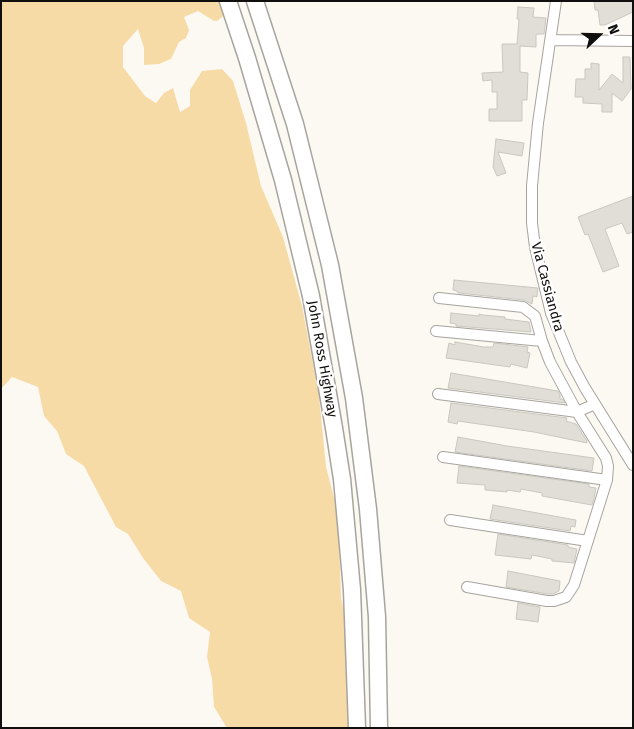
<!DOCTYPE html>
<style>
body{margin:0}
#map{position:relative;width:634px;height:729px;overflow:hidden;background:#fcf9f3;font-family:"Fira Sans",sans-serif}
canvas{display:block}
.frame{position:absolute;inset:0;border:2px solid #100f0d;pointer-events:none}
.north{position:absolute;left:574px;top:10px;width:50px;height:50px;-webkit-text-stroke:4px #fff;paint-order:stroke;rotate:69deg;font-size:14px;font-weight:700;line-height:20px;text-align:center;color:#100f0d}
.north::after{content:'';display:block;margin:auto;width:18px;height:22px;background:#100f0d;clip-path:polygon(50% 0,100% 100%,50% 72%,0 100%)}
</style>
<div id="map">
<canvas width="634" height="729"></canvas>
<div class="frame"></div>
<div class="north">N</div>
</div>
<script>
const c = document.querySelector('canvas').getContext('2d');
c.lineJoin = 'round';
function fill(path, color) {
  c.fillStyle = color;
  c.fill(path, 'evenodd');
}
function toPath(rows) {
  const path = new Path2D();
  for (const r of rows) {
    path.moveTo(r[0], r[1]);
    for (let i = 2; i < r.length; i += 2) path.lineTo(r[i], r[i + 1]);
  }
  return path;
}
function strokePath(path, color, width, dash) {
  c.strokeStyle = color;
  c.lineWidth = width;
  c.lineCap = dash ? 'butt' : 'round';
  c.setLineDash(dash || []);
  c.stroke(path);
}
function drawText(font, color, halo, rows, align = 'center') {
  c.font = font + ' "Fira Sans",sans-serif';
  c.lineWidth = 5;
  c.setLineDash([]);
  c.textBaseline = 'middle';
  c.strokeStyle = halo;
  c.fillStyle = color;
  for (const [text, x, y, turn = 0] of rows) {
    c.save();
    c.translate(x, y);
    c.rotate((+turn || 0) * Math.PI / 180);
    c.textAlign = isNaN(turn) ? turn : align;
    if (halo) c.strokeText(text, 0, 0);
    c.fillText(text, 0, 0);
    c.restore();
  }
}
fill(toPath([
 [1,1,219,1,225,15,217,21,214,21,198,11,184,17,189,30,186,38,179,42,171,59,159,64,144,65,144,48,138,29,123,46,123,67,145,96,156,103,164,93,173,88,180,112,190,106,190,90,202,71,222,69,233,81,246,123,261,186,283,237,302,306,319,396,326,467,338,513,341,598,350,637,353,728,227,728,214,707,212,679,207,657,210,632,189,618,181,591,161,581,143,558,128,534,116,527,84,466,66,454,57,431,44,416,38,387,12,377,1,389]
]), '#f7dba7');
const building = toPath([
 [594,1,633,1,633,12,605,25,600,25,598,10,595,10,594,1],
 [518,7,534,8,533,17,546,18,544,34,538,34,536,35,536,47,520,46,520,72,528,73,527,100,522,100,522,121,489,121,489,109,497,109,497,92,492,92,492,80,483,81,482,73,503,72,502,44,517,44,519,19,517,19,518,7],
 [623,57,630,57,631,89,622,101,612,93,612,112,602,112,602,104,583,103,583,97,575,97,576,79,585,79,585,69,591,69,591,63,599,64,599,90,612,74,623,83,623,57],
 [496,139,524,143,522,156,498,152,506,173,497,176,493,167,496,139],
 [633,196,633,232,627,234,622,223,605,229,619,266,603,272,588,234,585,235,578,217,633,196],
 [454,280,538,288,537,297,533,296,532,304,524,300,459,293,457,292,457,291,453,290,454,280],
 [451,313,479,316,479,314,483,315,505,317,505,319,529,322,531,332,456,326,456,324,450,323,451,313],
 [455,342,484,347,493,347,494,343,528,347,527,352,530,353,527,368,511,364,510,367,446,358,449,343,455,345,455,342],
 [451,373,558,391,560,395,560,399,562,399,565,403,448,388,451,373],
 [451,403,567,418,566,421,576,424,587,441,587,443,534,432,458,421,457,424,448,422,451,403],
 [458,437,507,446,594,458,592,471,455,452,458,437],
 [459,466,589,484,589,487,596,488,594,498,592,505,542,496,542,493,521,489,520,492,507,490,507,492,485,490,485,485,457,483,459,466],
 [493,505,576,520,575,527,571,526,570,531,490,519,493,505],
 [498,534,568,545,568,547,577,549,574,563,552,561,552,559,532,555,531,559,495,555,498,534],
 [508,571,560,581,559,591,553,594,548,594,506,587,508,571],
 [518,603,540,607,538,622,516,619,518,603]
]);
fill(building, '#e1ded8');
strokePath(building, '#cac6c0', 1);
const minor = toPath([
 [556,1,538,123,535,154,532,186,532,223,535,247,551,313,571,362,585,388,633,465],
 [551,40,633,41],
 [439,298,523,307,535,316,542,341,550,362,577,412,606,458,608,466,607,480,574,585,566,597,554,601,547,601,467,587],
 [436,331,542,341],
 [438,394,577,412,595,404],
 [443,457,607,480],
 [450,520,588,541]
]);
const primary = toPath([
 [228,1,247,58,283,180,311,296,334,428,342,479,352,590,357,728],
 [255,1,295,124,330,265,354,398,368,509,377,617,379,728]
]);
strokePath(minor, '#a7a49e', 12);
strokePath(primary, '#a7a49e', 19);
strokePath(minor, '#fff', 10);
strokePath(primary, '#fff', 16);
drawText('14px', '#100f0d', '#fff', [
 ["Via Cassiandra",547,287,75],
 ["John Ross Highway",322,359,80]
]);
</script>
